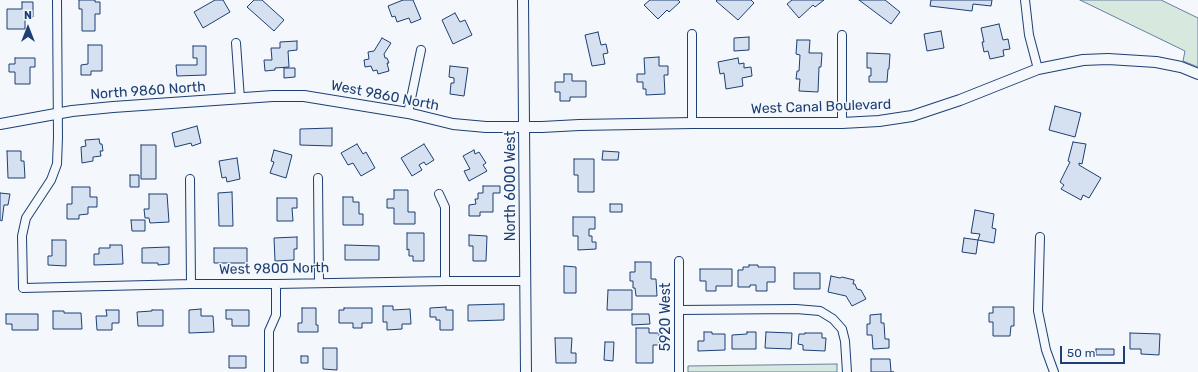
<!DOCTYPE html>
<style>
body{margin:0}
#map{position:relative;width:1198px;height:372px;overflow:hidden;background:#f4f7fb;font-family:Rubik,sans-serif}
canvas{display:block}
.north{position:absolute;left:8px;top:8px;width:40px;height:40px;-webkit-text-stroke:3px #f4f7fb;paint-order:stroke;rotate:0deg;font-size:11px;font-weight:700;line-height:16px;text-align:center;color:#1d3f73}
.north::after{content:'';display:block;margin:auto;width:14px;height:18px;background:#1d3f73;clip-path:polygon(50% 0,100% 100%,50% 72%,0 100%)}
.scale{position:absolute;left:1060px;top:346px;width:65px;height:18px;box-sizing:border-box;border:2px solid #1d3f73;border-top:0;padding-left:5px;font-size:12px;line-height:14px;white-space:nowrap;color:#1d3f73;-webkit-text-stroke:3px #f4f7fb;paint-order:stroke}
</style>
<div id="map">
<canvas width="1198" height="372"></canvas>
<div class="north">N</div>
<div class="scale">50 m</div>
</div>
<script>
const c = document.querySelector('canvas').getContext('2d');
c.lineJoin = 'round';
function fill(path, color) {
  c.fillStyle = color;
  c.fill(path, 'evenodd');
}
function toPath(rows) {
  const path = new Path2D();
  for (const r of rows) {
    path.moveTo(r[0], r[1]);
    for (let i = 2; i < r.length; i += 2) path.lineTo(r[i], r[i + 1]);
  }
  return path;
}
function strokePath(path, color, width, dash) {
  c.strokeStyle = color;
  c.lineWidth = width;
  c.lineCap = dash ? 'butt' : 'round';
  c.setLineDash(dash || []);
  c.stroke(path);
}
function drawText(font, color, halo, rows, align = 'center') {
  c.font = font + ' Rubik,sans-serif';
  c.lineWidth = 3;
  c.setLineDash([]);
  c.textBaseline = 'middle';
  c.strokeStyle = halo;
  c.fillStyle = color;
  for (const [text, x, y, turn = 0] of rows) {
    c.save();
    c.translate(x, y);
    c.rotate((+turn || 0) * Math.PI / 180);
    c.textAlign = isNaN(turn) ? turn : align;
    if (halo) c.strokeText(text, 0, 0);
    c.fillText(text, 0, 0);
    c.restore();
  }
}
const green = toPath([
 [1080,0,1161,0,1198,18,1198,67,1183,61,1185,51,1080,0],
 [837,364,837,372,688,372,688,366,837,364]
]);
fill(green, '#d7e8df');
strokePath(green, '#687fa3', 1);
const building = toPath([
 [79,0,95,0,95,2,100,2,100,14,95,14,95,31,82,31,82,9,79,9,79,0],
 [215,0,223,0,230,12,203,28,194,12,215,0],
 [254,0,262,0,284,20,274,31,247,7,254,0],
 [403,0,413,0,421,19,411,23,409,18,397,22,395,16,392,17,388,6,403,0],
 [650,0,678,0,680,2,669,12,667,10,658,19,644,5,650,0],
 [717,0,751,0,754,3,738,20,716,1,717,0],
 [792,0,824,0,815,7,813,5,799,18,787,4,792,0],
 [859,0,885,0,900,12,891,24,859,0],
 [931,0,992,0,991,6,973,4,972,11,930,6,931,0],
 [22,2,33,2,33,17,25,17,25,29,7,29,7,9,22,9,22,2],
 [455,13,460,22,465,20,472,35,453,44,442,20,455,13],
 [999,24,1003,40,1008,39,1010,49,1003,50,1004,56,990,59,988,51,984,52,982,42,984,42,981,28,999,24],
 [941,31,944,48,927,51,924,34,941,31],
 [598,32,601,45,606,44,608,53,603,54,605,64,592,66,585,35,598,32],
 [749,37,749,50,734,51,734,38,749,37],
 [382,38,391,43,384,54,385,58,387,58,389,63,387,63,389,71,378,74,377,70,373,71,371,66,365,67,364,60,369,59,368,52,374,51,382,38],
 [797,40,810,40,809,53,822,53,821,67,819,67,818,92,799,91,800,79,796,79,797,71,799,71,800,55,796,54,797,40],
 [297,41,297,50,288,51,289,67,275,68,275,70,265,71,264,60,272,60,271,48,280,48,280,42,297,41],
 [88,45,102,45,102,71,91,71,91,75,81,75,81,65,88,64,88,45],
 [193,46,206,46,206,75,177,76,176,65,197,65,197,58,193,58,193,46],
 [867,53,890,54,889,69,888,69,887,82,869,82,869,76,871,76,871,68,867,68,867,53],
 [659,57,659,66,668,66,668,75,664,75,665,94,646,95,646,89,643,89,643,82,637,82,637,74,645,74,644,58,659,57],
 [15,58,35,58,35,67,30,67,30,84,15,84,15,72,9,72,9,64,15,64,15,58],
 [738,58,739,64,744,63,744,68,751,67,752,76,742,78,743,86,726,89,724,73,720,74,718,62,738,58],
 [450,66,468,68,464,96,450,94,451,83,454,83,454,78,449,77,450,66],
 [284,68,295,68,295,77,284,78,284,68],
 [564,74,572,74,572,81,586,81,586,97,570,97,570,101,560,101,560,92,555,92,555,82,564,82,564,74],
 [1055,106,1081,113,1075,137,1049,130,1055,106],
 [197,126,201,143,192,146,191,143,175,147,172,133,197,126],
 [332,128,332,146,300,145,300,129,332,128],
 [99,139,100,144,102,144,103,151,100,151,101,156,93,157,93,161,82,163,81,147,86,146,85,140,99,139],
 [1073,142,1086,144,1082,164,1079,163,1079,165,1101,178,1089,198,1083,195,1081,200,1061,189,1064,185,1060,182,1070,162,1068,161,1073,142],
 [357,144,363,154,366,152,375,168,361,176,353,163,348,165,341,153,357,144],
 [424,144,434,160,426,165,424,162,419,165,422,170,412,176,401,158,424,144],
 [141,145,156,145,156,179,141,179,141,145],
 [274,150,292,155,286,178,270,173,274,162,271,161,274,150],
 [474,150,475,154,479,152,486,163,483,165,487,171,469,181,464,171,470,169,463,156,474,150],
 [7,151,21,151,21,161,24,161,25,178,8,178,7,151],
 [603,151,619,152,618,160,602,160,603,151],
 [237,158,240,179,227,182,226,177,222,178,219,161,237,158],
 [574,159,594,159,594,192,578,192,578,175,574,175,574,159],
 [130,175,139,175,139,187,130,187,130,175],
 [483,186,500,186,500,193,493,193,493,212,480,212,480,216,469,216,469,205,476,204,475,199,478,199,478,193,483,193,483,186],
 [72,187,90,187,90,197,97,197,97,207,88,207,88,214,79,215,79,219,67,219,67,204,72,204,72,187],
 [394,190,408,190,408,212,415,212,415,224,394,224,394,208,387,208,387,199,394,199,394,190],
 [232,192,233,226,219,226,218,193,232,192],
 [0,193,10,194,8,205,4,205,2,221,0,220,0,193],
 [149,194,167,194,169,222,150,223,149,218,145,218,144,209,149,209,149,194],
 [343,197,353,197,353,202,359,202,359,214,363,214,363,225,343,225,343,197],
 [277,198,297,198,297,208,292,208,293,221,277,221,277,198],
 [610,204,622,204,622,212,610,212,610,204],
 [975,210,994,214,992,228,996,229,994,243,978,240,980,234,971,233,975,210],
 [573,217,595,217,595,229,589,229,589,236,592,236,592,242,596,242,596,249,578,250,578,236,573,236,573,217],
 [131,220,145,220,145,231,132,231,131,220],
 [407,233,424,233,424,261,413,261,413,256,409,256,409,249,407,250,407,233],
 [469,235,487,236,486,261,473,261,473,246,469,246,469,235],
 [297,237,297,249,294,249,294,260,275,261,274,238,297,237],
 [964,238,978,240,976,254,962,252,964,238],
 [52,240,66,240,66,266,48,265,48,256,52,256,52,240],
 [110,245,122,245,123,264,94,265,94,254,99,254,99,248,110,248,110,245],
 [345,245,379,246,379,260,345,260,345,245],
 [169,247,169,264,158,265,158,263,142,263,142,248,169,247],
 [214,248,247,248,247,263,214,263,214,248],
 [635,262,651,262,651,279,656,279,657,296,636,296,635,288,633,288,633,281,630,281,630,272,635,272,635,262],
 [749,265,758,265,758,267,775,267,775,282,767,282,767,291,756,291,756,285,750,285,750,287,738,287,738,270,743,270,743,267,749,267,749,265],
 [564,266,576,267,576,293,564,293,564,266],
 [700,269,732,269,732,286,716,286,716,291,706,291,706,281,700,281,700,269],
 [794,273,820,273,820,289,794,289,794,273],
 [831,276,840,278,842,277,854,280,853,284,855,284,857,289,861,290,866,299,852,306,846,296,828,292,831,276],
 [608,290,632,290,632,310,607,310,608,290],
 [504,304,504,320,468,321,468,305,504,304],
 [383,306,393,306,393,310,410,309,411,324,402,324,402,329,387,330,387,322,383,322,383,306],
 [446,307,446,310,453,310,453,330,440,330,440,320,436,320,436,317,430,317,430,308,446,307],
 [993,307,1014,307,1014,326,1011,326,1010,336,993,336,993,322,989,322,989,313,993,313,993,307],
 [302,308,316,308,316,325,318,325,318,332,298,332,298,323,302,323,302,308],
 [344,308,372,308,372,323,362,323,362,328,353,328,353,323,339,323,339,310,344,310,344,308],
 [201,309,201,316,213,316,214,332,189,333,189,310,201,309],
 [106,310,119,310,119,323,112,323,112,330,97,330,96,316,107,316,106,310],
 [152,310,163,310,163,326,138,326,137,312,152,311,152,310],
 [226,310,249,310,249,326,232,326,232,319,226,319,226,310],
 [53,311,64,311,64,313,81,313,82,329,53,329,53,311],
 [6,314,38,314,38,330,12,330,12,324,6,324,6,314],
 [632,314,649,314,650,324,632,325,632,314],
 [881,314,881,323,884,323,885,339,889,339,889,348,873,349,872,335,867,335,867,324,870,324,870,315,881,314],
 [636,328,649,328,649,333,659,333,659,345,653,345,653,363,636,363,636,328],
 [704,332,712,332,712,334,725,334,725,350,698,351,698,341,704,341,704,332],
 [747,332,756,332,756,349,732,349,732,335,747,334,747,332],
 [766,332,792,333,791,349,765,348,766,332],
 [805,333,822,333,822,338,826,338,825,351,803,350,803,345,798,344,799,334,805,334,805,333],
 [1130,333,1160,334,1159,355,1141,354,1141,349,1130,349,1130,333],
 [555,338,572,338,571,353,576,353,576,363,556,363,555,338],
 [605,342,614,342,613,361,604,360,605,342],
 [323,348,337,348,337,370,323,369,323,348],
 [1096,349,1114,349,1114,355,1096,355,1096,349],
 [229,356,246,356,246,368,229,368,229,356],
 [301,356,308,356,308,363,301,363,301,356],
 [871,359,890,359,891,372,894,372,871,372,871,359]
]);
fill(building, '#d5e0f0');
strokePath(building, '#1d3f73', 1);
const minor = toPath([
 [57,0,58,137,57,164,51,180,26,218,22,236,23,288,191,284,276,284,445,281,525,281],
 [1025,0,1029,35,1038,69],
 [236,43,240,99],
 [408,113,421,50],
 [692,123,692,34],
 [842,123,842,35],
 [318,178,319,283],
 [190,179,191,284],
 [439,194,445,207,445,281],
 [1040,237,1038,311,1046,350,1054,372],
 [679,261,679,372],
 [679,310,796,309,820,311,833,319,842,329,845,341,847,372],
 [269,372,269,331,276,315,276,284]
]);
const tertiary = toPath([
 [523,0,526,372],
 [0,124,72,111,113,107,273,96,304,96,408,113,453,124,486,127,542,127,579,125,692,123,842,123,879,121,912,116,960,100,1038,69,1083,60,1108,59,1156,62,1181,67,1198,74]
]);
strokePath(minor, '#1d3f73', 10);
strokePath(tertiary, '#1d3f73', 12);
strokePath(minor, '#f4f7fb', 8);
strokePath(tertiary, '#f4f7fb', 10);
drawText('14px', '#1d3f73', '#f4f7fb', [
 ["North 9860 North",148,91,-4],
 ["West 9860 North",385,96,11],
 ["West Canal Boulevard",821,107,-2],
 ["North 6000 West",511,186,-90],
 ["West 9800 North",274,269,-1],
 ["5920 West",666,317,-90]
]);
</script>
